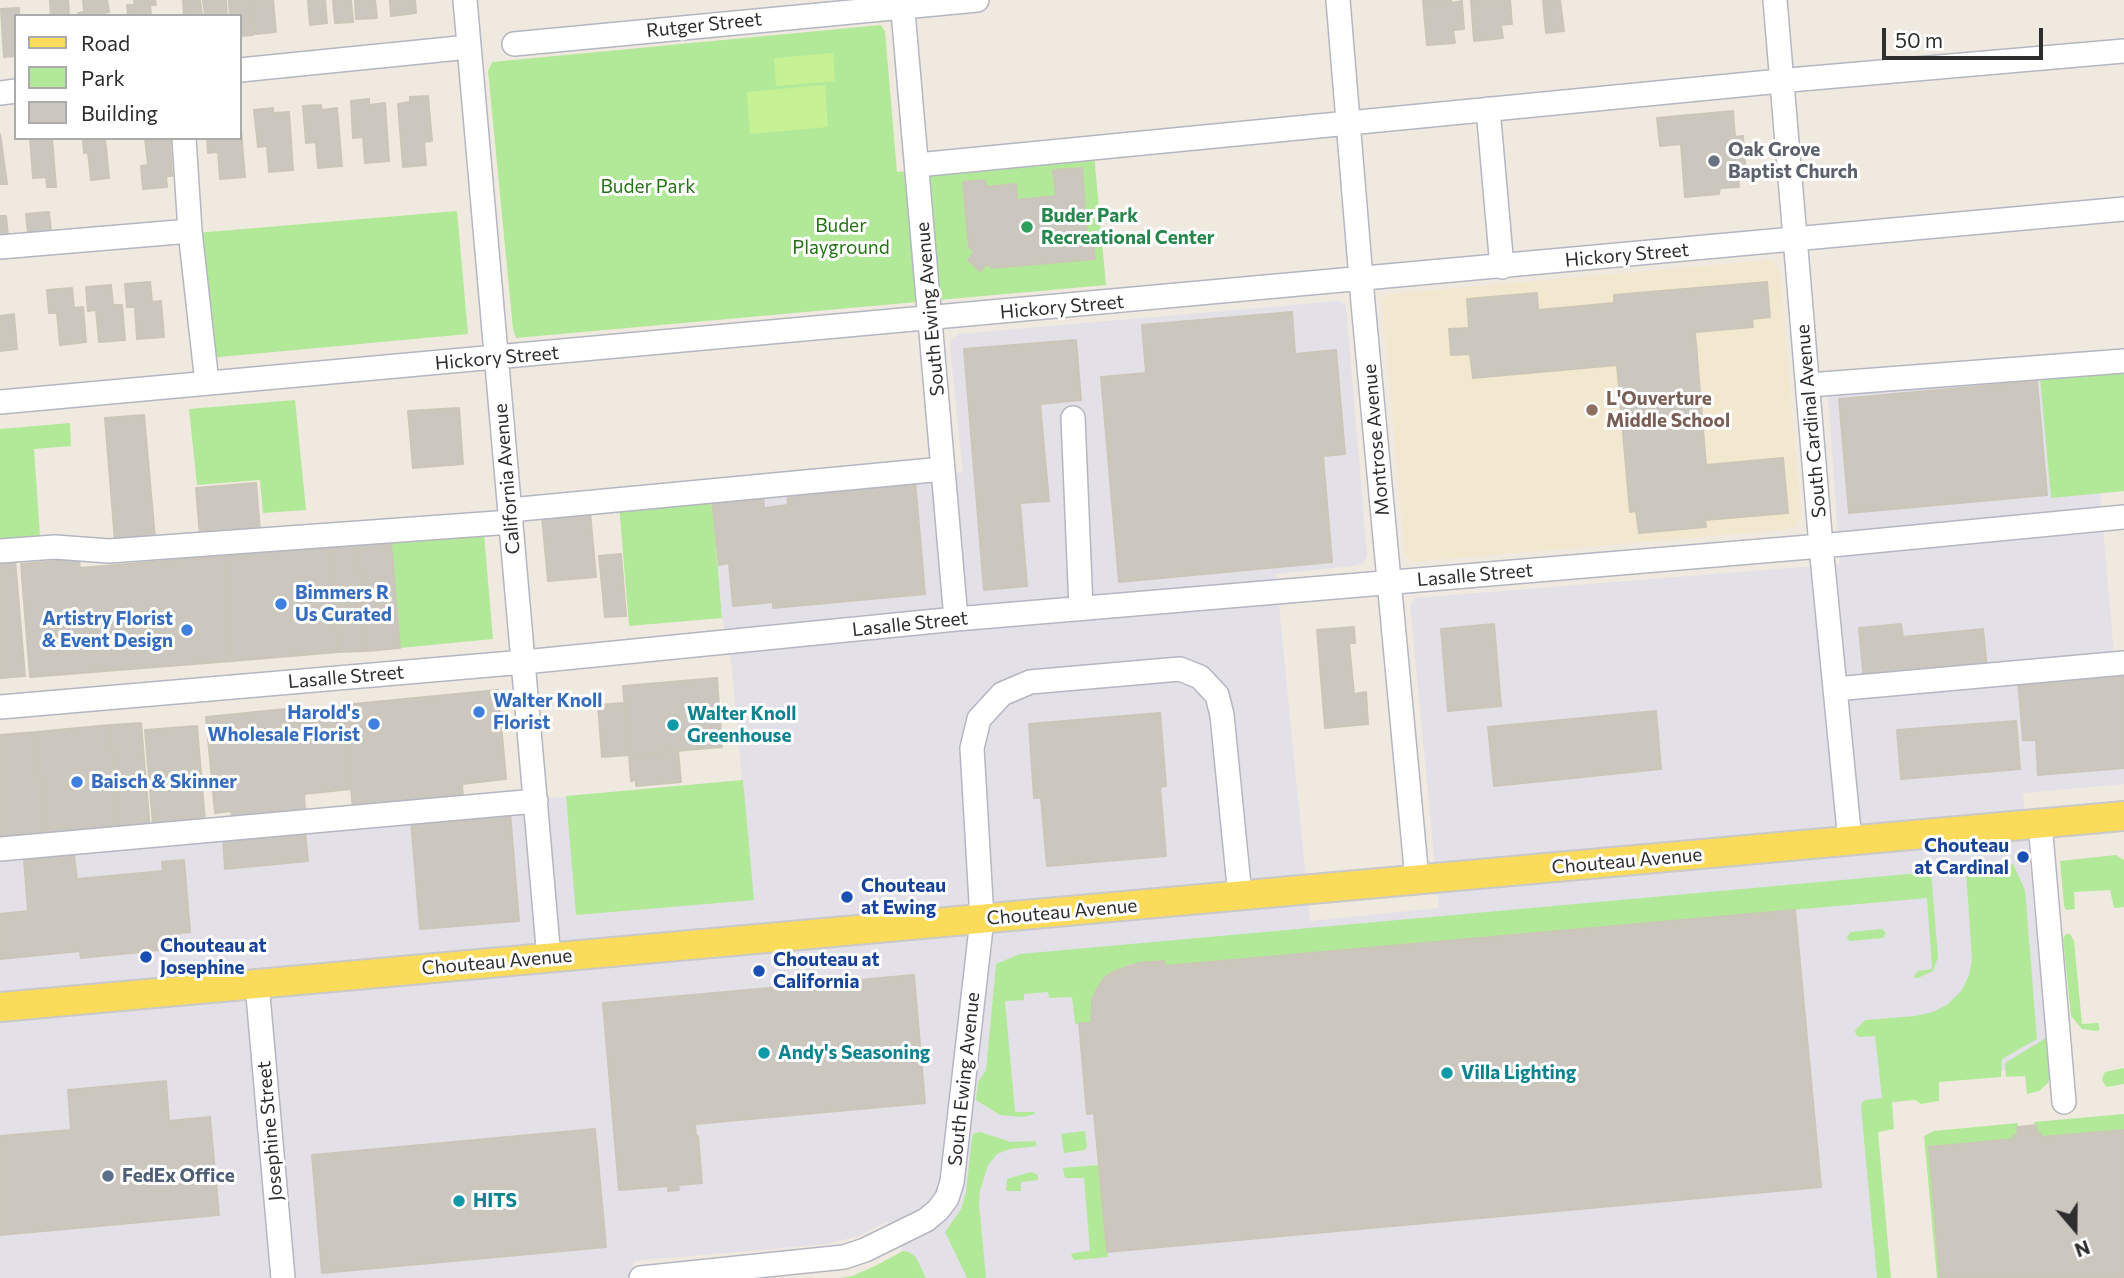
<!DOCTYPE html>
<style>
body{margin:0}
#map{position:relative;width:2124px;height:1278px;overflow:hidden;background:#f0e9e0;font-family:Commissioner,sans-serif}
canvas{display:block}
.legend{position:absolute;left:14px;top:14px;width:228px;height:126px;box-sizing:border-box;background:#fff;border:2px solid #ababab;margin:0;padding:9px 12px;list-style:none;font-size:21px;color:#2e2e2e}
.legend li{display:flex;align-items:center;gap:14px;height:35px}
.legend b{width:35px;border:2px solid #ababab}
.north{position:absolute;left:2040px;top:1194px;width:70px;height:70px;-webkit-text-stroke:5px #fff;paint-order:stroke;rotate:160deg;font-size:19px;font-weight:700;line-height:28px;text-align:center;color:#2e2e2e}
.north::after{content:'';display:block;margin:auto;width:24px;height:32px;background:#2e2e2e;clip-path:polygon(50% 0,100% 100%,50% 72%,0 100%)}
.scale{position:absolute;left:1882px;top:28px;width:161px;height:32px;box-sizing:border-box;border:4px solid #2e2e2e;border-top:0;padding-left:9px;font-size:21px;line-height:24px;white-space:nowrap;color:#2e2e2e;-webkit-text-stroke:5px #fff;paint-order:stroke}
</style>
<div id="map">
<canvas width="2124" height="1278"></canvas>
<ul class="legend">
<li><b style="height:9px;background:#fbdb5a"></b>Road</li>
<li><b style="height:19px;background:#b2e999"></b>Park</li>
<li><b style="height:19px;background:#cbc7be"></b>Building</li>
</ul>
<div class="north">N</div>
<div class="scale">50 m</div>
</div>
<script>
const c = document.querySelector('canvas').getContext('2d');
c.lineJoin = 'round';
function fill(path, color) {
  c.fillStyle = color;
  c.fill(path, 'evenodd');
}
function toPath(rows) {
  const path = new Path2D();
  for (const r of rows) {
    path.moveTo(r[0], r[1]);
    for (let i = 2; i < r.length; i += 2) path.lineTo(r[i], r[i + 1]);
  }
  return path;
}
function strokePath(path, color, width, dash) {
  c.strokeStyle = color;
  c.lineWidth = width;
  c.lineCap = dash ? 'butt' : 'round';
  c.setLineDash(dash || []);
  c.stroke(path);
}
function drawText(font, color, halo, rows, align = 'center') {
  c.font = font + ' Commissioner,sans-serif';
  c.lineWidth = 6;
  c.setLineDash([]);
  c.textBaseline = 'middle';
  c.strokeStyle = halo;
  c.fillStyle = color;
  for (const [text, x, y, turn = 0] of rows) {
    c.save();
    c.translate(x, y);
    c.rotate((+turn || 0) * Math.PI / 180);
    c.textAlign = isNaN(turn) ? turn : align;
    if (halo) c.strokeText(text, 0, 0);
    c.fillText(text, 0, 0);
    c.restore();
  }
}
fill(toPath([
 [1339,301,1346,305,1367,556,1363,563,1352,566,1276,574,1310,921,1439,908,1410,605,1415,598,1840,564,1828,395,2090,373,2115,667,2124,666,2124,784,2023,793,2049,1067,1929,1077,1931,1097,1866,1103,1881,1278,926,1278,916,1257,909,1252,903,1251,887,1222,858,1236,828,1244,633,1261,633,1278,0,1278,0,850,742,780,731,660,722,618,712,497,963,472,950,348,950,340,959,334]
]), '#e3e0e8');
fill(toPath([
 [1769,260,1776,264,1780,273,1801,518,1795,527,1783,530,1412,562,1405,555,1382,301,1389,294]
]), '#f2e8cf');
fill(toPath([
 [881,25,885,31,897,172,1094,154,1106,285,516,338,513,329,488,71,492,62],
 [457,211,468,334,209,358,196,233],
 [2124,370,2124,491,2051,498,2040,378],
 [295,400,306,510,263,513,260,480,197,485,189,409],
 [70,423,71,446,34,449,40,536,0,539,0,429],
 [712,497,722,618,629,626,619,505],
 [484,534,493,639,400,648,391,542],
 [743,780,754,900,576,915,566,796],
 [2116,855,2124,860,2124,907,2114,908,2110,890,2074,892,2075,909,2066,910,2064,906,2060,861],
 [2013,864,2025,890,2037,1039,2002,1059,2001,1077,1939,1082,1939,1101,1921,1104,1915,1100,1892,1102,1894,1129,1878,1132,1891,1278,1877,1278,1861,1108,1862,1102,1865,1100,1882,1098,1875,1036,1860,1037,1856,1035,1855,1031,1865,1020,1915,1016,1933,1012,1947,1005,1962,990,1969,975,1972,960,1966,871,1969,868],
 [1931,872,1938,957,1933,971,1918,978,1913,978,1918,971,1932,969,1927,898,1165,966,1164,961,1139,963,1128,965,1104,979,1092,1000,1091,1023,1075,1024,1072,997,1049,998,1048,992,1024,994,1024,1000,1005,1001,1015,1112,1034,1112,1035,1114,1023,1117,1000,1115,976,1100,978,1082,986,1070,996,964,1020,954],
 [1882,929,1886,933,1883,938,1850,941,1847,938,1850,932],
 [2066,934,2070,934,2074,941,2082,1024,2098,1023,2100,1029,2097,1031,2082,1029,2071,1016,2063,938],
 [2046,1038,2050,1077,2048,1083,2039,1091,2027,1094,2025,1076,2006,1077,2005,1064,2008,1061],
 [2124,1068,2124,1084,2107,1087,2104,1084,2102,1079,2105,1072],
 [2124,1114,2124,1130,2041,1137,2041,1133,2037,1133,2034,1122],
 [2018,1123,2018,1135,2013,1135,2014,1139,1929,1147,1940,1278,1937,1278,1924,1136,1934,1131],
 [1085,1131,1087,1147,1085,1150,1064,1153,1061,1134],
 [980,1132,1011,1142,1035,1141,1037,1146,1010,1149,997,1154,988,1165,980,1191,979,1203,986,1278,967,1278,945,1232,961,1209,966,1192,972,1137,974,1133],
 [1099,1165,1108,1257,1074,1260,1071,1255,1073,1253,1090,1251,1084,1178,1065,1178,1063,1168],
 [1031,1172,1038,1175,1038,1180,1021,1182,1021,1191,1006,1191,1007,1179],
 [903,1251,909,1252,916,1257,926,1278,840,1278,852,1276,875,1266]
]), '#b2e999');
fill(toPath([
 [833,53,835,81,776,86,774,58],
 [825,85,828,127,750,134,747,92]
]), '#c7f195');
const building = toPath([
 [50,0,68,0,69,16,51,16,50,0],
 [83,0,107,0,109,12,102,13,103,16,79,16,78,13,84,12,83,0],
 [134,0,155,0,156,5,150,5,151,16,128,16,127,5,135,5,134,0],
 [183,0,200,0,202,16,184,16,183,0],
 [203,0,226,0,227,16,205,16,203,0],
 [229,0,250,0,253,35,240,36,240,16,230,16,229,0],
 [252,0,273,0,276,32,255,34,252,0],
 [308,0,325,0,327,23,310,25,308,0],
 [333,0,351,0,353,22,335,23,333,0],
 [355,0,375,0,377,18,356,19,355,0],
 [390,0,415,0,416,13,391,16,390,0],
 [1451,0,1451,3,1462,1,1464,29,1453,30,1455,43,1427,45,1423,1,1451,0],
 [1471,0,1510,0,1512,24,1501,25,1503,38,1474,41,1471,0],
 [1543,0,1560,0,1564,31,1546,33,1543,0],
 [19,8,19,16,16,16,16,56,4,57,1,9,19,8],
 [428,96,432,141,424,142,426,165,403,167,398,104,410,102,410,97,428,96],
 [369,99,369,105,385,103,389,161,365,163,363,137,353,138,351,101,369,99],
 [321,105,322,110,337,108,342,166,318,168,316,142,306,143,303,106,321,105],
 [273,108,273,113,289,112,293,170,269,172,267,146,258,147,254,110,273,108],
 [1733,111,1735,137,1743,136,1746,176,1738,176,1739,187,1720,188,1719,194,1685,197,1681,144,1660,146,1657,118,1733,111],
 [240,119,245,177,220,179,218,152,208,153,207,138,240,138,240,119],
 [0,134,7,184,0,184,0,134],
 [30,138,52,138,56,187,47,187,46,177,33,178,30,138],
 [83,138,105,138,109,178,91,180,88,152,84,153,83,138],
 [145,138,170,138,172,176,166,176,167,187,143,189,141,166,148,165,145,138],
 [1082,168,1087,236,1093,235,1095,259,992,268,987,264,980,271,968,260,974,252,969,247,963,182,985,180,986,187,1016,184,1017,200,1056,196,1053,170,1082,168],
 [49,212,51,232,28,234,26,214,49,212],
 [0,216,6,216,8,236,0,237,0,216],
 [150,282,152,302,161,301,164,337,137,339,135,307,127,307,125,284,150,282],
 [1767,282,1770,317,1752,319,1753,327,1695,332,1706,465,1783,458,1788,513,1705,520,1706,527,1639,533,1636,511,1630,512,1617,365,1473,378,1470,354,1451,355,1449,329,1469,328,1467,299,1537,293,1538,310,1614,303,1614,295,1767,282],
 [111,285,113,305,122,305,125,340,99,342,96,310,88,311,86,287,111,285],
 [72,288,74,308,83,307,86,342,60,345,57,313,49,313,47,290,72,288],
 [1292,312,1295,354,1336,350,1345,454,1323,456,1332,562,1119,582,1101,377,1146,373,1142,325,1292,312],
 [14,314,17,349,0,351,0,316,14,314],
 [1076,340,1081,400,1040,404,1049,501,1020,503,1027,586,984,590,964,349,1076,340],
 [2037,381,2047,495,1849,513,1839,399,2037,381],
 [459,408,463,464,413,468,408,411,459,408],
 [144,415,155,538,115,541,105,418,144,415],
 [915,480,925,594,773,608,773,602,733,606,729,563,719,565,712,499,763,494,764,508,788,505,787,492,915,480],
 [256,483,260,531,200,536,196,488,256,483],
 [590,512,596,577,548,581,542,517,590,512],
 [391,542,400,648,366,651,358,545,391,542],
 [358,545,366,651,338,652,329,547,358,545],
 [329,547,338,652,232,661,224,556,329,547],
 [621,554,626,616,605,617,599,556,621,554],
 [224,556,232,661,30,677,21,564,79,559,80,568,224,556],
 [15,559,25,676,0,678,0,561,15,559],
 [1494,624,1501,706,1448,711,1441,629,1494,624],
 [1901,624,1903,637,1983,629,1987,669,1864,681,1859,628,1901,624],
 [1354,627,1355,643,1349,643,1354,694,1366,692,1368,724,1325,728,1317,630,1354,627],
 [2124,671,2124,768,2038,775,2036,740,2023,740,2018,680,2124,671],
 [717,678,722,747,629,755,623,686,717,678],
 [498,690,506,779,462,784,463,798,353,809,343,705,498,690],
 [624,703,629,755,602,757,598,705,624,703],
 [296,708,297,718,344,713,351,789,304,794,305,810,232,817,231,811,215,813,206,717,296,708],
 [1656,711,1661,769,1494,786,1488,727,1656,711],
 [1160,713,1166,786,1160,787,1166,856,1047,866,1041,798,1034,798,1029,724,1160,713],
 [2016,721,2020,769,1901,779,1897,730,2016,721],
 [141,723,150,829,119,832,110,725,141,723],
 [110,725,119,832,45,838,36,732,110,725],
 [197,726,205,821,153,825,145,730,197,726],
 [36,732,45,838,0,842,0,735,36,732],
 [678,751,681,782,636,786,636,780,631,781,629,755,678,751],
 [510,812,519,921,420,929,411,821,510,812],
 [305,831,308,861,225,869,223,839,305,831],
 [74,855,77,879,163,871,162,862,184,860,190,932,179,933,180,948,81,958,80,951,0,959,0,914,28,911,24,860,74,855],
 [1795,910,1821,1187,1107,1252,1094,1113,1087,1114,1079,1023,1091,1023,1092,1000,1097,989,1104,978,1115,971,1139,963,1164,961,1165,966,1795,910],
 [914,975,925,1103,695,1124,696,1136,698,1136,702,1183,678,1185,679,1190,668,1191,668,1186,619,1190,603,1003,914,975],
 [166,1081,169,1121,210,1117,219,1215,0,1235,0,1136,71,1130,68,1090,166,1081],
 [2036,1125,2037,1133,2018,1135,2017,1127,2036,1125],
 [595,1129,606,1247,322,1273,312,1155,595,1129],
 [2124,1130,2124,1278,1940,1278,1929,1147,2014,1139,2013,1135,2018,1135,2041,1133,2041,1137,2124,1130]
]);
fill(building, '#cbc7be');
strokePath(building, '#ccc6b9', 2);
const minor = toPath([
 [465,0,549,958],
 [902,0,956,619],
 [1338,0,1363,303,1417,879],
 [1775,0,1821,546,1850,841],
 [514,44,977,0],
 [240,70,469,47],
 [0,93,16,91],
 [1488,109,1502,267],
 [184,138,190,231,207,383],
 [917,165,1801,79,2124,51],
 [0,247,190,231],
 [1809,385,2124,361],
 [0,402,2124,209],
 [1073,418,1081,608],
 [510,510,943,469],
 [0,551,55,547,109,551,511,522],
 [1835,689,2124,663],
 [0,707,524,662,956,619,1821,546,2124,517],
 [2040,823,2064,1102],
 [0,849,536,801],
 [257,984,283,1278],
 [641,1278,844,1257,865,1250,926,1220,938,1210,947,1198,952,1182,982,919,972,748,979,719,1002,694,1030,682,1180,669,1200,677,1217,695,1222,715,1240,896]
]);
const major = toPath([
 [0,1007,2124,816]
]);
strokePath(minor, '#b4b6c2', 26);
strokePath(major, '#c9c9c9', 32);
strokePath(minor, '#fff', 23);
strokePath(major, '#fbdb5a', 28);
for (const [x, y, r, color] of [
 [1714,161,7,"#6b7280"],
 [1027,227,7,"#2e9e5b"],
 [1592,410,7,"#8d6e63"],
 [281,604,7,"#3f7fe0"],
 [187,630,7,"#3f7fe0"],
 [479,712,7,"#3f7fe0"],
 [374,724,7,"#3f7fe0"],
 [673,725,7,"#0f9aa8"],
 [77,782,7,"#3f7fe0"],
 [2023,857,7,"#1a4fb4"],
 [847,897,7,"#1a4fb4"],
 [146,957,7,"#1a4fb4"],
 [759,971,7,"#1a4fb4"],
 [764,1053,7,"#0f9aa8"],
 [1447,1073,7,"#0f9aa8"],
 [108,1176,7,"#5c6f8a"],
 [459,1201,7,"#0f9aa8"]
]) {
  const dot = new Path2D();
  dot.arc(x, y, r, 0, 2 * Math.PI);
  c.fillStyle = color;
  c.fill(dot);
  strokePath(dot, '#fff', 2.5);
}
drawText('19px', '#2e2e2e', '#fff', [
 ["Rutger Street",704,25,-6],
 ["Hickory Street",1627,255,-5],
 ["Hickory Street",1062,307,-5],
 ["South Ewing Avenue",930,309,-95],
 ["Hickory Street",497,358,-5],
 ["South Cardinal Avenue",1811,421,-95],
 ["Montrose Avenue",1376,440,-95],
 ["California Avenue",507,479,-95],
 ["Lasalle Street",1475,575,-5],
 ["Lasalle Street",910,624,-6],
 ["Lasalle Street",346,677,-5],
 ["Chouteau Avenue",1627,861,-5],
 ["Chouteau Avenue",1062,912,-5],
 ["Chouteau Avenue",497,962,-5],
 ["South Ewing Avenue",964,1079,-84],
 ["Josephine Street",270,1131,-95]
]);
drawText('bold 19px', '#5b616d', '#fff', [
 ["Oak Grove",1728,150],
 ["Baptist Church",1728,172]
], 'left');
drawText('19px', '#267316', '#fff', [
 ["Buder Park",648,187],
 ["Buder",841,226],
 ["Playground",841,248]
]);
drawText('bold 19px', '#27864d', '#fff', [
 ["Buder Park",1041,216],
 ["Recreational Center",1041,238]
], 'left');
drawText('bold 19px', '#785e54', '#fff', [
 ["L'Ouverture",1606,399],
 ["Middle School",1606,421]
], 'left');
drawText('bold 19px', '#366cbe', '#fff', [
 ["Bimmers R",295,593],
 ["Us Curated",295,615],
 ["Artistry Florist",173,619,"right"],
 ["& Event Design",173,641,"right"],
 ["Walter Knoll",493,701],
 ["Florist",493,723],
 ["Harold's",360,713,"right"],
 ["Wholesale Florist",360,735,"right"],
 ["Baisch & Skinner",91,782]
], 'left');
drawText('bold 19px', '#0d838f', '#fff', [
 ["Walter Knoll",687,714],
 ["Greenhouse",687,736],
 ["Andy's Seasoning",778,1053],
 ["Villa Lighting",1461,1073],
 ["HITS",473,1201]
], 'left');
drawText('bold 19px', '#164399', '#fff', [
 ["Chouteau",2009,846,"right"],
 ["at Cardinal",2009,868,"right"],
 ["Chouteau",861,886],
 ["at Ewing",861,908],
 ["Chouteau at",160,946],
 ["Josephine",160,968],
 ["Chouteau at",773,960],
 ["California",773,982]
], 'left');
drawText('bold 19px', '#4e5e75', '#fff', [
 ["FedEx Office",122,1176]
], 'left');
</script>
